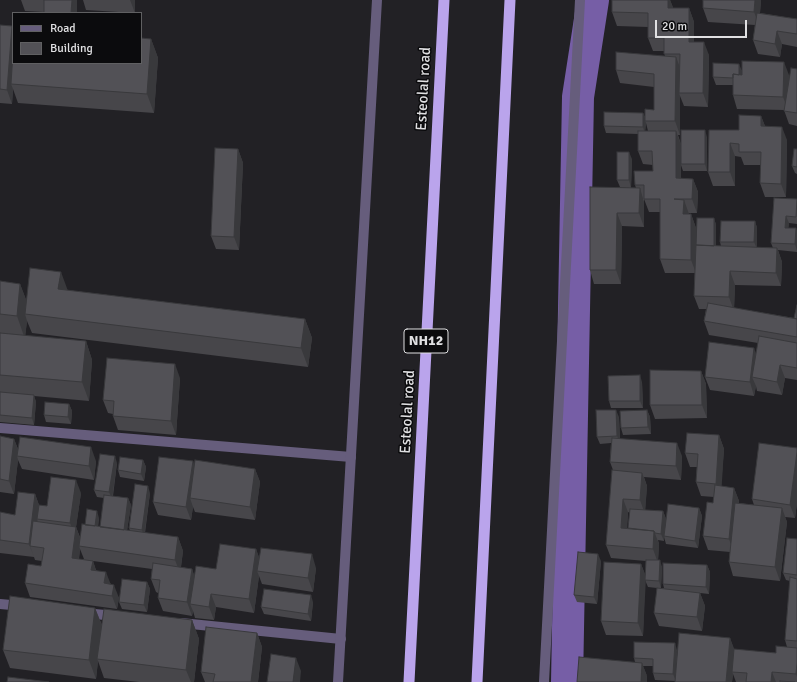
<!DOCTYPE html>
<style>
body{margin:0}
#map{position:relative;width:797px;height:682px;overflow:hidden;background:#222125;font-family:Signika,sans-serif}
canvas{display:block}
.legend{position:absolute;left:12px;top:12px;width:130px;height:52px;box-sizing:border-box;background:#0b0b0d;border:1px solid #606062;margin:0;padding:5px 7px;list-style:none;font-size:12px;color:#e0e0e2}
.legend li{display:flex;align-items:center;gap:8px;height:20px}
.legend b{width:20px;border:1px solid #606062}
.scale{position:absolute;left:655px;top:20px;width:92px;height:18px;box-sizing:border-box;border:2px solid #e0e0e2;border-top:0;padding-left:5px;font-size:12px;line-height:14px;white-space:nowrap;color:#e0e0e2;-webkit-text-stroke:3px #0b0b0d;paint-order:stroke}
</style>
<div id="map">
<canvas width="797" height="682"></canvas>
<ul class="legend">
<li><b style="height:5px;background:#665d7c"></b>Road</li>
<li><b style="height:11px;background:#525156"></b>Building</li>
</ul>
<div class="scale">20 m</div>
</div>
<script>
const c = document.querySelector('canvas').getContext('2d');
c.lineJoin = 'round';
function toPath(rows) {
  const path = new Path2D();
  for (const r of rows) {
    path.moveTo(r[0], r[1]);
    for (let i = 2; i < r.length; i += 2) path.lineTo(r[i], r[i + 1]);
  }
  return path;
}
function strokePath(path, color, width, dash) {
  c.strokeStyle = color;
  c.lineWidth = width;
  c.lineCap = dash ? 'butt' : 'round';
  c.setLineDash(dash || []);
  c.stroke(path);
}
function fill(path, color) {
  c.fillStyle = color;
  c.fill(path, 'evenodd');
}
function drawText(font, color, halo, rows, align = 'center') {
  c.font = font + ' Signika,sans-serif';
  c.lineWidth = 3;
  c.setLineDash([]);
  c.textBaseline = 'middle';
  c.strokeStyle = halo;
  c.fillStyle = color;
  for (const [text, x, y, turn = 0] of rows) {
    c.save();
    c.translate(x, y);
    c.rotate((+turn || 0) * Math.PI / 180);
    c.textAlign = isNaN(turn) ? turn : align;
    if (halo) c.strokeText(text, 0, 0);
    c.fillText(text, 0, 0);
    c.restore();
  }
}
strokePath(toPath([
 [567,682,578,97,593,0]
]), '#765ea6', 32);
strokePath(toPath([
 [0,428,351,457],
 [0,604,22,606],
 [84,613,116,616],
 [181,623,341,639]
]), '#665d7c', 10);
strokePath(toPath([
 [338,682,377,0],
 [544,682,580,0]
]), '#665d7c', 10);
strokePath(toPath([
 [409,682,444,0],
 [477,682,510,0]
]), '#baa4ec', 11);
fill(toPath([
 [21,0,77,0,77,13,44,13,44,12,25,11],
 [83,0,135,0,135,13,86,10],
 [612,0,670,0,673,8,689,8,694,22,694,42,709,55,708,107,684,106,680,96,680,135,678,135,681,144,707,137,707,171,683,171,681,165,681,178,693,179,698,192,697,213,688,213,689,214,691,214,696,228,696,259,714,218,716,225,716,246,721,246,720,242,755,221,757,228,757,247,773,248,771,243,774,198,797,199,797,224,789,223,788,228,796,228,797,232,797,252,778,250,782,262,781,286,735,285,734,308,794,318,797,305,797,380,785,378,782,395,757,391,756,386,754,396,710,390,705,377,756,354,758,343,709,335,704,321,706,309,699,309,694,296,695,273,665,273,660,259,660,212,649,212,644,199,644,227,622,226,621,284,594,284,590,270,590,187,636,188,635,185,653,171,653,165,643,164,638,151,638,134,606,133,604,126,643,113,645,117,654,110,654,87,620,83,616,70,665,56,664,51,653,51,648,38,648,27,617,26,612,12],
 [646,123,648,131,645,131],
 [703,0,761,0,760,13,797,19,797,47,782,44,780,57,758,54,753,40,755,25,708,22,703,8],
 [0,25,12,26,13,29,13,63,151,39,158,58,154,113,18,103,13,89,12,104,0,103],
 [797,69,797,126,789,124,784,110,737,109,733,95,733,85,716,85,713,77,742,70,789,75,789,78],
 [761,116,765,126,787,140,786,197,765,197,760,183,761,165,744,165,741,157,735,156,735,186,713,186,708,172,739,130],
 [238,149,243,163,239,250,216,249,211,236],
 [797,149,797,174,795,173,792,166],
 [632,159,631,188,620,187,617,180],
 [0,281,20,284,26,300,67,290,305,319,312,338,308,367,32,333,27,321,25,336,86,341,92,360,89,401,34,396,36,402,34,425,0,422],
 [701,371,706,384,707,418,655,419,650,405],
 [180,378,176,435,118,430,113,416,113,414,108,413,103,400],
 [642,382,643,408,611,408,609,401],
 [69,404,72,411,71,424,46,422,44,415],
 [647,410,650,417,651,434,623,435,621,428],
 [619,417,620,439,682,456,681,480,644,477,647,486,645,510,663,511,666,519,665,529,699,508,702,516,698,548,666,544,664,537,664,541,658,540,659,544,658,560,662,567,661,588,664,588,663,584,707,565,710,572,709,594,700,593,705,606,702,631,659,626,654,613,657,588,648,587,645,580,643,636,606,635,601,621,641,564,646,577,646,561,611,558,606,545,613,470,610,462,611,443,600,444,597,437],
 [628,512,630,513,628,528,627,528],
 [719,435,724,449,721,486,734,488,739,501,739,503,754,505,752,499,797,448,797,503,795,518,785,517,787,522,780,581,733,576,729,562,730,552,708,550,703,536,713,503,714,497,701,496,696,482,697,467,690,467,685,453],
 [0,436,14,439,18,449,96,461,94,480,22,469,18,460,14,494,0,492],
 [143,460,146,467,144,481,120,477,118,470],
 [193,461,194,466,255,469,260,482,255,520,195,512,193,507,191,520,158,515,153,502],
 [117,463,113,496,128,498,131,505,127,530,130,531,129,528,150,493,145,533,178,537,183,551,181,567,192,569,194,576,216,569,256,549,259,558,316,568,313,592,262,584,259,576,254,613,216,607,214,620,195,618,193,611,192,616,163,611,158,598,158,593,156,592,151,579,152,569,93,561,96,570,111,584,119,598,117,609,30,597,25,583,41,566,42,561,35,560,34,557,0,553,0,512,15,515,35,494,39,505,47,506,81,493,76,527,80,537,85,525,99,518,98,526,100,527,104,498,97,497,94,490],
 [80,549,84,559,79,559],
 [797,539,797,682,736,682,733,674,732,682,675,682,675,681,655,680,653,673,653,666,643,666,647,676,635,662,634,658,677,650,677,662,730,638,734,650,776,653,787,647,785,640,790,581,786,580,783,573],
 [601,561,597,604,577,602,574,595],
 [147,582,150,589,147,612,122,609,119,602],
 [313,602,311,621,264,614,261,607],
 [95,608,102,625,192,620,199,639,194,682,139,682,104,678,98,661,96,679,10,668,3,650],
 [257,633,262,647,258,682,205,682,201,672]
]), '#47464a');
fill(toPath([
 [72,0,77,0,77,13,71,13],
 [130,0,135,0,135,13],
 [668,0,670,0,673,7,673,21,668,8],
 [755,0,761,0,759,25,754,12],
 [689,8,694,22,694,55,689,42],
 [12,26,13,29,13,63,11,84,13,89,12,104,7,90],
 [777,31,782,44,780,57,775,44],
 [151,39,158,58,154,113,147,94],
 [704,42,709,55,708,107,703,93],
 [676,57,681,70,679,93,680,96,680,135,675,121],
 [784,62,789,75,788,110,783,97],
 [739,64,742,71,742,85,739,78],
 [643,113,646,120,645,121,646,123,645,134,643,127],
 [761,116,766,129,761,126],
 [782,127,787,140,786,197,781,184],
 [705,130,707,137,707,171,705,164],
 [676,131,681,145,681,192,676,178],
 [730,143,735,156,735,186,730,172],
 [238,149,243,163,239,250,234,237],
 [629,152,632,159,631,188,629,180],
 [693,179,698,192,697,213,692,199],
 [640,188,644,202,644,227,639,213],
 [684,200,689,214,688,227,683,214],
 [617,213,622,226,621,284,616,270],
 [691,214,696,228,696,273,691,260],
 [786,216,789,223,788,235,785,228],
 [714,218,716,225,716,256,714,249],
 [755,221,757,228,757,249,754,242],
 [796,228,797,232,797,251,795,244],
 [777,248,782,262,781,286,776,273],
 [730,271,735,285,734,311,729,297],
 [61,272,68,291,58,289],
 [20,284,29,307,25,314,27,321,25,339,17,316],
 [305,319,312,338,308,367,301,348],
 [86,341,92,360,89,401,82,382],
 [754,348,759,361,752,377,756,386,754,396,750,382],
 [175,364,180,378,176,435,171,421],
 [780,365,785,378,782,395,777,382],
 [701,371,706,384,707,418,702,405],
 [640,375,642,382,643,408,640,401],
 [34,395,36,402,34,425,32,418],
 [69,404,72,411,71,424,68,417],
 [616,410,619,417,620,443,617,436],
 [647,410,650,417,651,434,648,427],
 [719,435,724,449,721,497,716,484],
 [14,439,19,452,17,456,18,460,14,494,9,481],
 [677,443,682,456,681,480,676,466],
 [91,447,96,461,94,480,89,466],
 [797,452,797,503,795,518,790,505],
 [115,456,117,463,112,499,109,492],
 [143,460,146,467,144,481,141,474],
 [193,461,198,475,190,498,193,507,191,520,186,507],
 [255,469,260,482,255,520,250,507],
 [642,473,647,486,645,514,640,500],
 [76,480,81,493,76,527,81,541,79,546,80,549,77,571,72,558,75,536,70,523],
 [148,486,150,493,144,537,142,530],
 [734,488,739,501,734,553,729,539],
 [35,494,40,508,37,519,38,522,30,546,34,557,29,544],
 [128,498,131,505,126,538,124,531],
 [623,499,628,512,626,541,621,528],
 [699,508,702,516,698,548,695,541],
 [782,508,787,522,780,581,775,567],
 [97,511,99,518,97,536,94,529],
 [663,511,666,519,664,541,661,534],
 [654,531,659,544,658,563,653,549],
 [178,537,183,551,180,573,175,560],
 [256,549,261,562,257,571,259,576,254,613,249,599],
 [312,554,316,568,313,592,308,578],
 [598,554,601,561,597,604,594,597],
 [660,560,662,567,661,588,659,581],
 [93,561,97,574,91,570],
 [641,564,646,577,643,636,638,623],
 [707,565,710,572,709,594,706,587],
 [192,569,197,582,190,604,193,611,192,616,187,602],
 [106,572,111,585,104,583],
 [147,582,150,589,147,612,144,605],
 [114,585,119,598,117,609,112,596],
 [700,593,705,606,702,631,697,617],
 [211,594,216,607,214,620,209,607],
 [311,595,313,602,311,621,308,614],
 [95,608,102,626,97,659,98,661,96,679,89,660],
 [192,620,199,639,194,682,191,682,186,670],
 [257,633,262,647,258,682,251,682],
 [730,638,735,651,732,672,733,674,732,682,726,682],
 [675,643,677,650,676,681,673,674],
 [296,658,301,671,300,682,293,682],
 [642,663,647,676,647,682,641,682],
 [797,663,797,677,796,674],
 [772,672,776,682,771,682]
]), '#39393c');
const building = toPath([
 [44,0,72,0,71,13,44,13,44,0],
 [612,0,668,0,668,8,689,8,689,42,704,42,703,93,679,93,680,54,664,54,664,38,648,38,648,13,612,12,612,0],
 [703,0,755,0,754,12,703,8,703,0],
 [757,13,797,19,797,34,777,31,775,44,753,40,757,13],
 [0,25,12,26,7,90,0,89,0,25],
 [141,38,151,39,147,94,11,84,13,52,13,63,141,63,141,38],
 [616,52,676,57,675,121,645,121,645,109,654,110,654,74,616,70,616,52],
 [742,61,784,62,783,97,733,95,733,74,742,75,742,61],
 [713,63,739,64,739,75,733,74,733,78,713,77,713,63],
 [791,68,797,69,797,113,784,111,791,68],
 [604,112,643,113,643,127,604,126,604,112],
 [739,115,761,116,761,126,782,127,781,184,760,183,761,152,739,152,739,144,730,143,730,172,708,172,709,130,739,130,739,115],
 [681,130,705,130,705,164,681,164,681,130],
 [638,131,676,131,676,178,693,179,692,199,674,199,684,200,683,214,691,214,691,260,660,259,660,199,644,199,644,185,635,185,634,171,653,171,652,151,638,151,638,131],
 [215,148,238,149,234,237,211,236,215,148],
 [794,149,797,149,797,167,792,166,794,149],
 [617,152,629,152,629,180,617,180,617,152],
 [590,187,640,188,639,213,617,213,616,270,590,270,590,187],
 [774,198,797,199,796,217,786,216,785,228,796,228,795,244,771,243,774,198],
 [697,218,714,218,714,246,696,245,697,218],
 [721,221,755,221,754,242,720,242,721,221],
 [696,245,777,248,776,273,730,271,729,297,694,296,696,245],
 [30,268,61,272,58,289,305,319,301,348,25,314,30,268],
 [0,281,20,284,17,316,0,314,0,281],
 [708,303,797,319,797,337,704,321,708,303],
 [797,305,797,319,794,318,797,305],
 [0,333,86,341,82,382,0,375,0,333],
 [759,336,797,343,797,368,780,365,777,382,752,377,759,336],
 [709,342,754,348,750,382,705,377,709,342],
 [107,358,175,364,171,421,113,416,114,401,103,400,107,358],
 [650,370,701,371,702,405,650,405,650,370],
 [640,375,640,401,609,401,608,376,640,375],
 [0,392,34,395,32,418,0,415,0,392],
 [45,402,69,404,68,417,44,415,45,402],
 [596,410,616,410,617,436,597,437,596,410],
 [647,410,648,427,621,428,620,411,647,410],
 [687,433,719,435,716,484,696,482,698,454,685,453,687,433],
 [0,436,14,439,9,481,0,479,0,436],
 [20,437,91,447,89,466,17,456,20,437],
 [612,438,677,443,676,466,610,462,612,438],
 [759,443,797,448,797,452,790,505,752,499,759,443],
 [100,454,115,456,109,492,94,490,100,454],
 [120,457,143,460,141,474,118,470,120,457],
 [159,457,193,461,186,507,153,502,159,457],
 [195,460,255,469,250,507,190,498,195,460],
 [612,470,642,473,640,500,623,499,621,528,654,531,653,549,606,545,612,470],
 [51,477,76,480,70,523,37,519,39,505,47,506,51,477],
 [135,484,148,486,142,530,129,528,135,484],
 [715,485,734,488,729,539,703,536,707,502,713,503,715,485],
 [18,492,35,494,29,544,0,540,0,512,15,515,18,492],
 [104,495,128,498,124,530,100,527,104,495],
 [735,503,782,508,775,567,729,562,735,503],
 [668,504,699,508,695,541,664,536,668,504],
 [87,509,97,511,95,526,85,525,87,509],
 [630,509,663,511,661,534,655,533,654,531,628,528,630,509],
 [33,521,76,527,72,558,93,561,91,570,106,572,104,583,114,585,112,596,25,583,28,564,41,566,44,548,30,546,33,521],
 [82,524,178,537,175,560,79,546,82,524],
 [787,538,797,539,797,575,783,573,787,538],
 [220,544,256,549,249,599,211,594,209,607,190,604,196,566,216,569,220,544],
 [261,548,312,554,308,578,257,571,261,548],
 [578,552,598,554,594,597,574,595,578,552],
 [646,560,660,560,659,581,645,580,646,560],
 [604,562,641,564,638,623,601,621,604,562],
 [153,563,192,569,187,602,158,598,160,580,151,579,153,563],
 [663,563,707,565,706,587,663,584,663,563],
 [790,577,797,579,797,641,785,640,790,577],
 [122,579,147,582,144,605,119,602,122,579],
 [657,588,700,593,697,617,654,613,657,588],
 [264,589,311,595,308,614,261,607,264,589],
 [10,596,95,608,89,660,3,650,10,596],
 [104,609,192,620,186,670,97,659,104,609],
 [206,627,257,633,251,682,213,682,215,674,201,672,206,627],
 [679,633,730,638,726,682,675,682,679,633],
 [634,642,675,643,673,674,653,673,653,659,634,658,634,642],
 [776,646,797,648,797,663,796,674,772,672,771,682,746,682,747,673,732,672,734,649,776,653,776,646],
 [271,654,296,658,293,682,267,682,271,654],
 [579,657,642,663,641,682,577,682,579,657],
 [8,677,49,682,7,682,8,677],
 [780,681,795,682,780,682,780,681]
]);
fill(building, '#525156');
strokePath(building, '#39393c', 1);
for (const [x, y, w] of [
 [426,341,44]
]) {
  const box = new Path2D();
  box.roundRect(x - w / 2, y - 12, w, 24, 3);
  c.fillStyle = '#0b0b0d';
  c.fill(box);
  strokePath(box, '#e0e0e2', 1);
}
drawText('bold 14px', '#e0e0e2', null, [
 ["NH12",426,341]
]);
drawText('15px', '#e0e0e2', '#0b0b0d', [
 ["Esteolal road",424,89,-87],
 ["Esteolal road",408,412,-87]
]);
</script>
